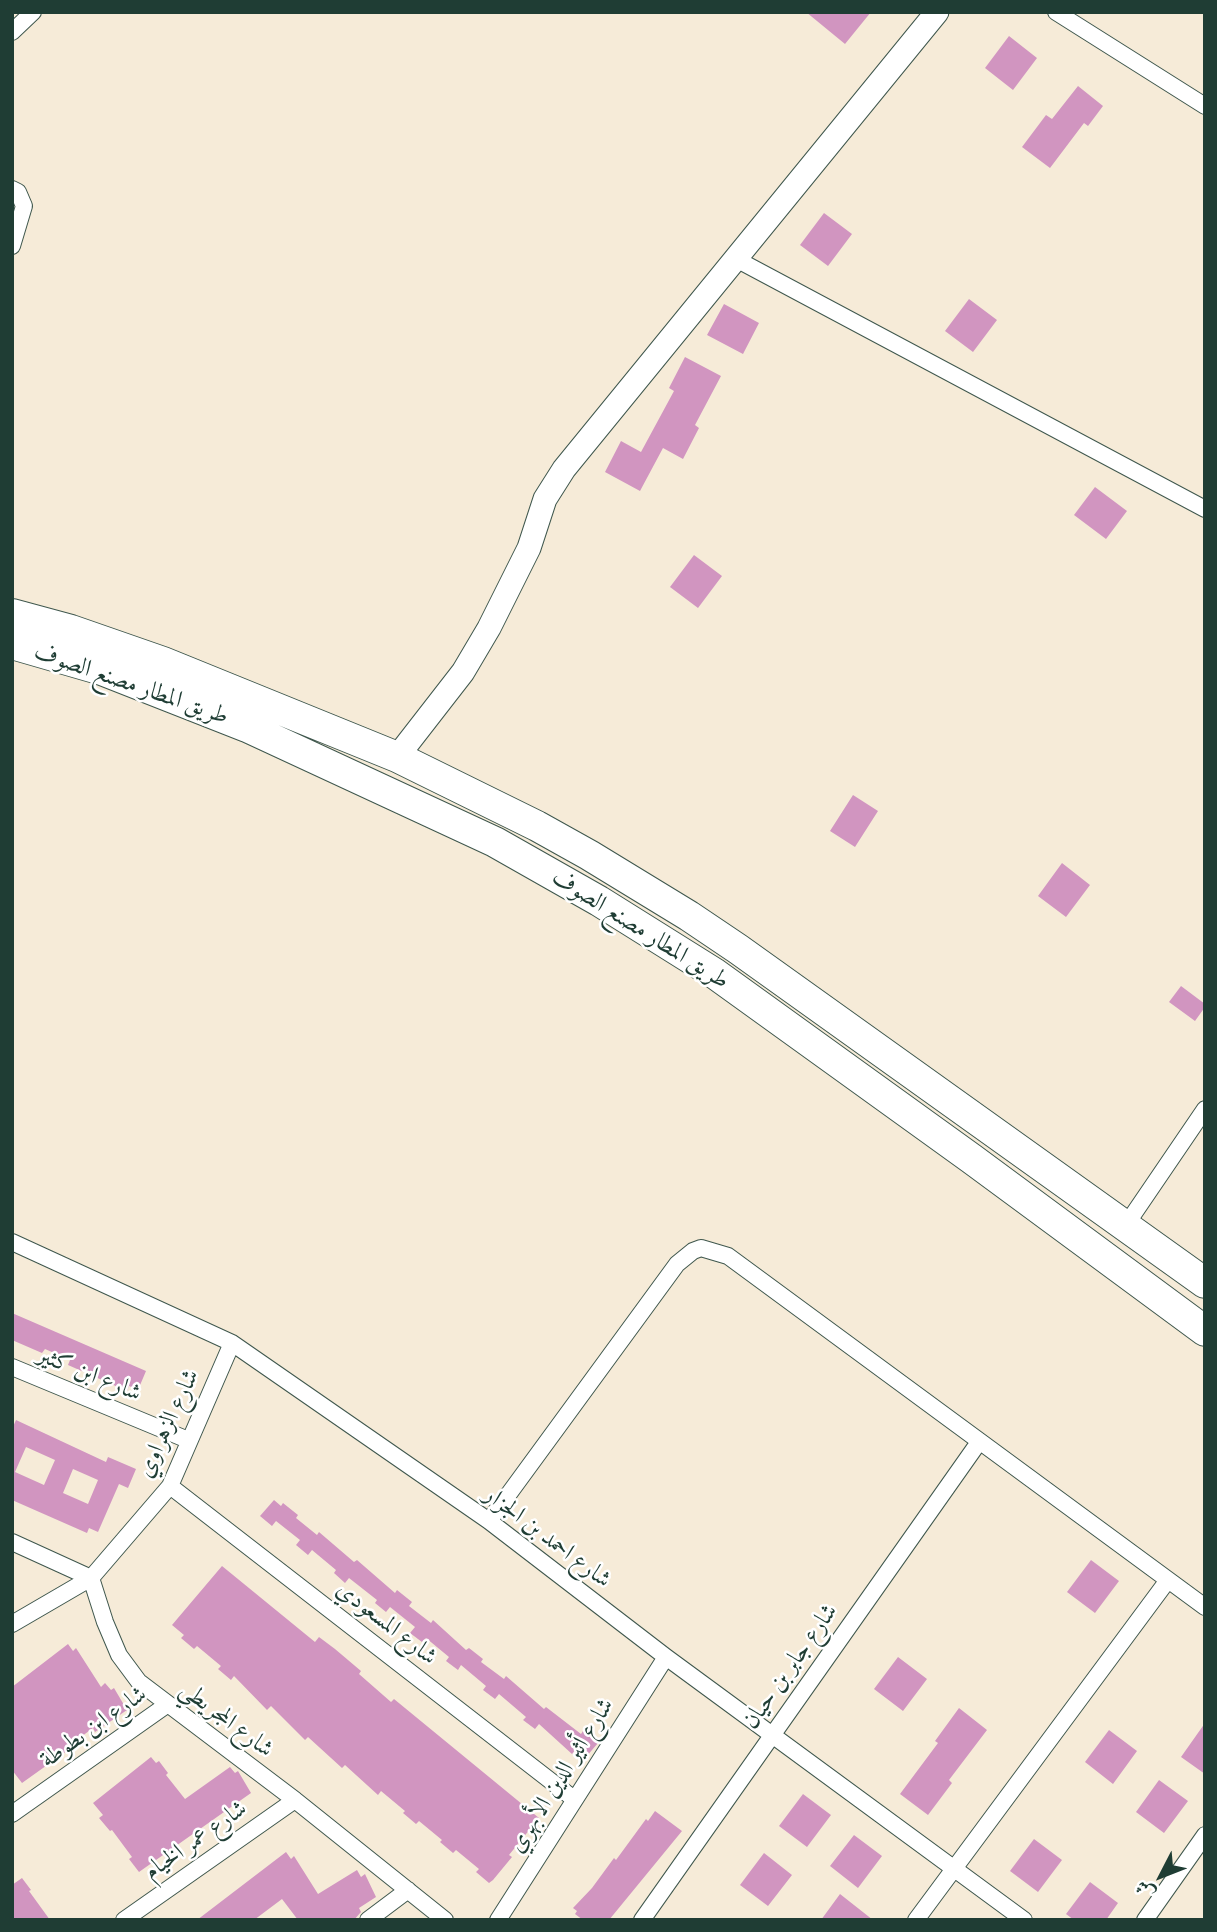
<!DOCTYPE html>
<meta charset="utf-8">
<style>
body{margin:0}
#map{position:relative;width:1217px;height:1932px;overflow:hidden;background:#f6ebd8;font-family:"Libre Bodoni",Amiri,serif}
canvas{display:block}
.frame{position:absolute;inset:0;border:14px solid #1f3d34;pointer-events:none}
.north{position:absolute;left:1126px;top:1841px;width:70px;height:70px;-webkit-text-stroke:5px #fff;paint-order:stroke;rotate:228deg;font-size:19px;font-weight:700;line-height:28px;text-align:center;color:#1f3d34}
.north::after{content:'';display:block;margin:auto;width:24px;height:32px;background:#1f3d34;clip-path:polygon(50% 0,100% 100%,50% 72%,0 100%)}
</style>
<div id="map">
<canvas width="1217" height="1932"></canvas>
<div class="frame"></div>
<div class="north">ش</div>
</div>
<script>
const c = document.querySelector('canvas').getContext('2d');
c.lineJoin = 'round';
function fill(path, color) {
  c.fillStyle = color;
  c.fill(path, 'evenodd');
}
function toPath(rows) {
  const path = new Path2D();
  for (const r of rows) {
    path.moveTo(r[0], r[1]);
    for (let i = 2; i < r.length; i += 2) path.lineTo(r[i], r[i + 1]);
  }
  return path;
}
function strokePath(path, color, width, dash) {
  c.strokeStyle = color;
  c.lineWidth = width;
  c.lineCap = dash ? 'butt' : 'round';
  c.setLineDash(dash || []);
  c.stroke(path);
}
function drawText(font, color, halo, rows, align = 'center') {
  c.font = font + ' "Libre Bodoni",Amiri,serif';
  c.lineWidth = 5;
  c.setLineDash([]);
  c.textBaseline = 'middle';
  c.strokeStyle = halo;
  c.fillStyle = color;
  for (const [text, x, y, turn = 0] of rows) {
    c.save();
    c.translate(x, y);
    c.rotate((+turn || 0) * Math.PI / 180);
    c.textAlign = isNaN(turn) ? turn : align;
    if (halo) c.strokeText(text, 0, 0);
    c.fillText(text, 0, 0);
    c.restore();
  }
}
fill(toPath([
 [806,12,871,12,845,44],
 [1009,36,1037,58,1013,90,985,68],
 [1078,86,1103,106,1088,126,1084,123,1050,168,1022,147,1046,115,1052,119],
 [824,213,852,234,828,266,800,245],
 [969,299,997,320,973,352,945,331],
 [724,304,759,323,743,354,707,335],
 [685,357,721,376,695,425,699,428,683,459,663,448,640,491,605,472,621,441,641,452,674,391,669,388],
 [1095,487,1127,511,1106,539,1074,515],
 [694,555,722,576,698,608,670,587],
 [853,795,878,811,855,847,830,831],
 [1062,863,1090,885,1066,917,1038,896],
 [1181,986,1205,1004,1205,1007,1195,1021,1169,1002],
 [12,1313,146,1371,138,1390,129,1386,127,1391,68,1365,70,1360,45,1349,42,1353,12,1340],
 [16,1420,106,1462,108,1457,136,1469,128,1488,119,1484,98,1532,89,1528,87,1533,12,1500,12,1429],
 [26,1447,55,1460,44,1485,15,1472],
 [73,1469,98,1480,88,1504,63,1493],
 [274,1500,281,1506,283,1503,298,1515,296,1518,317,1535,319,1532,354,1562,357,1560,395,1593,397,1590,412,1602,409,1606,431,1623,433,1620,466,1650,469,1648,483,1659,481,1662,504,1679,506,1676,544,1709,546,1707,581,1734,583,1731,598,1743,586,1757,576,1749,572,1754,539,1724,535,1729,523,1720,526,1717,499,1694,495,1699,483,1690,486,1686,461,1665,458,1670,446,1661,449,1657,426,1638,422,1642,410,1633,415,1627,390,1607,386,1612,375,1603,377,1600,349,1578,345,1583,334,1573,336,1570,312,1550,308,1555,296,1545,300,1540,276,1521,272,1526,260,1516],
 [1091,1560,1119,1581,1095,1613,1067,1592],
 [222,1566,315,1642,319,1637,335,1649,361,1671,359,1674,391,1702,394,1699,539,1818,509,1855,512,1857,493,1880,489,1883,476,1872,479,1869,456,1850,453,1853,440,1842,442,1840,419,1821,416,1824,403,1813,405,1811,381,1791,378,1795,345,1765,342,1768,308,1737,305,1740,271,1706,267,1710,234,1676,231,1680,218,1669,221,1666,197,1646,194,1649,181,1638,184,1635,172,1625],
 [68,1644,73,1651,76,1648,101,1687,105,1683,111,1690,114,1688,127,1710,95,1732,93,1728,70,1745,71,1748,22,1783,12,1770,12,1687],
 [898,1657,927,1679,903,1711,874,1689],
 [959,1708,987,1730,949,1780,952,1783,928,1815,900,1794,938,1743,935,1741],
 [1205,1723,1205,1774,1181,1757],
 [1109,1730,1137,1751,1113,1784,1085,1762],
 [151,1757,156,1763,159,1761,168,1773,166,1775,185,1799,230,1767,235,1773,238,1771,251,1793,139,1872,129,1859,132,1857,112,1830,110,1831,99,1818,103,1815,93,1803],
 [1159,1780,1188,1801,1164,1833,1136,1812],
 [803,1794,831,1815,807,1847,779,1826],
 [655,1811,682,1831,609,1920,583,1920,575,1914,577,1911,573,1908,592,1888,614,1858,616,1860,646,1819,648,1821],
 [854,1835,882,1856,858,1888,830,1866],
 [1034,1839,1062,1860,1038,1892,1010,1871],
 [286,1852,291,1859,294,1856,318,1894,357,1870,361,1877,365,1874,376,1897,359,1908,361,1912,354,1920,298,1920,282,1899,254,1920,197,1920],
 [764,1853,792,1875,768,1906,740,1885],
 [22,1878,31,1890,29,1891,50,1920,12,1920,12,1885],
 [1090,1882,1118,1903,1106,1920,1074,1920,1066,1914],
 [840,1894,873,1920,821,1920]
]), '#d195c0');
const street = toPath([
 [1056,12,1205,106],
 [12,32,33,12],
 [12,189,18,192,24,206,12,246],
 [736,259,1205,509],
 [1126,1225,1205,1109],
 [12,1242,232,1343,489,1521,666,1657,1024,1920],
 [12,1367,188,1440],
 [170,1486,574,1799],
 [489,1521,677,1264,693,1251,701,1248,728,1256,1205,1607],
 [12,1542,91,1578,105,1622,119,1655,139,1682,295,1800,445,1920],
 [12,1624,91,1578,170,1486,232,1343],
 [12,1814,168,1704],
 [124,1920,295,1800],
 [368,1920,408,1890],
 [498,1920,666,1657],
 [642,1920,979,1442],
 [916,1920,1168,1580],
 [1145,1920,1205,1835]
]);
const secondary = toPath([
 [397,757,463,672,489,628,529,548,545,499,564,469,937,12]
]);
const highway = toPath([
 [12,614,71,630,163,662,397,757,537,826,589,855,689,916,738,949,1205,1283],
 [12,644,102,670,247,727,495,842,599,901,714,973,972,1159,1205,1331]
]);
strokePath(street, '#3f574d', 18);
strokePath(secondary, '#3f574d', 25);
strokePath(highway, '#3f574d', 32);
strokePath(street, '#fff', 16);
strokePath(secondary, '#fff', 23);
strokePath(highway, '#fff', 30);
drawText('24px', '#1f3d34', '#fff', [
 ["طريق المطار مصنع الصوف",131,685,19],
 ["طريق المطار مصنع الصوف",640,930,32],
 ["شارع ابن كثير",89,1375,22],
 ["شارع الزهراوي",169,1424,-65],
 ["شارع احمد بن الجزار",547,1538,37],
 ["شارع المسعودي",386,1624,38],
 ["شارع جابر بن حيان",791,1667,-55],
 ["شارع المجريطي",226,1720,37],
 ["شارع ابن بطوطة",94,1728,-35],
 ["شارع أثير الدين الأبهري",562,1776,-58],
 ["شارع عمر الخيام",196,1841,-35]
]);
</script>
